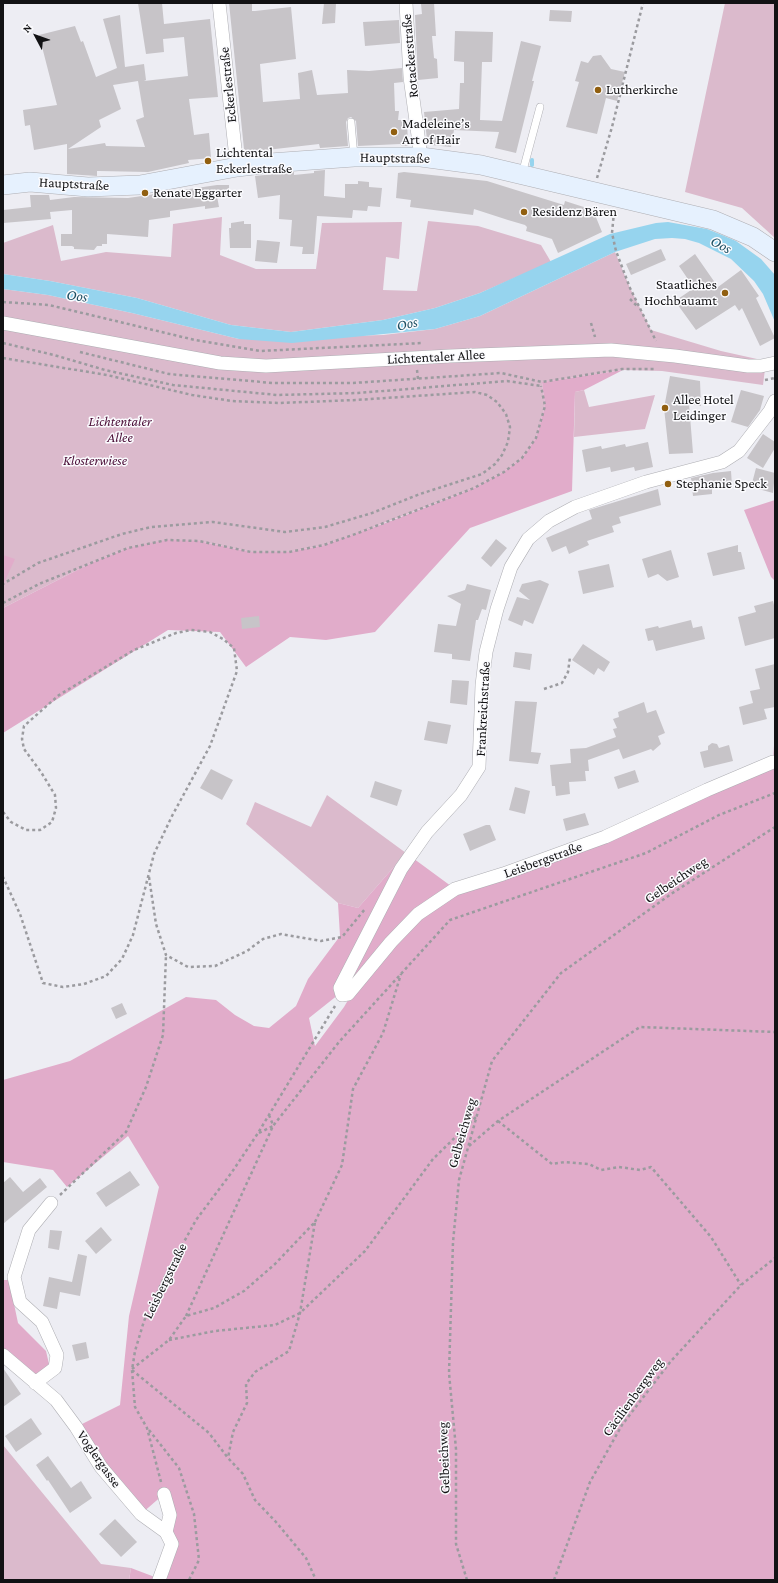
<!DOCTYPE html>
<meta charset="utf-8">
<style>
body{margin:0}
#map{position:relative;width:778px;height:1583px;overflow:hidden;background:#ededf3;font-family:"Crimson Pro",serif}
canvas{display:block}
.frame{position:absolute;inset:0;border:4px solid #121214;pointer-events:none}
.north{position:absolute;left:16px;top:16px;width:40px;height:40px;-webkit-text-stroke:3px #fbfbfe;paint-order:stroke;rotate:311deg;font-size:11px;font-weight:700;line-height:16px;text-align:center;color:#121214}
.north::after{content:'';display:block;margin:auto;width:14px;height:18px;background:#121214;clip-path:polygon(50% 0,100% 100%,50% 72%,0 100%)}
</style>
<div id="map">
<canvas width="778" height="1583"></canvas>
<div class="frame"></div>
<div class="north">N</div>
</div>
<script>
const c = document.querySelector('canvas').getContext('2d');
c.lineJoin = 'round';
function fill(path, color) {
  c.fillStyle = color;
  c.fill(path, 'evenodd');
}
function toPath(rows) {
  const path = new Path2D();
  for (const r of rows) {
    path.moveTo(r[0], r[1]);
    for (let i = 2; i < r.length; i += 2) path.lineTo(r[i], r[i + 1]);
  }
  return path;
}
function strokePath(path, color, width, dash) {
  c.strokeStyle = color;
  c.lineWidth = width;
  c.lineCap = dash ? 'butt' : 'round';
  c.setLineDash(dash || []);
  c.stroke(path);
}
function drawText(font, color, halo, rows, align = 'center') {
  c.font = font + ' "Crimson Pro",serif';
  c.lineWidth = 3;
  c.setLineDash([]);
  c.textBaseline = 'middle';
  c.strokeStyle = halo;
  c.fillStyle = color;
  for (const [text, x, y, turn = 0] of rows) {
    c.save();
    c.translate(x, y);
    c.rotate((+turn || 0) * Math.PI / 180);
    c.textAlign = isNaN(turn) ? turn : align;
    if (halo) c.strokeText(text, 0, 0);
    c.fillText(text, 0, 0);
    c.restore();
  }
}
fill(toPath([
 [725,3,775,3,775,238,742,208,685,192],
 [222,217,220,255,256,269,316,269,322,223,402,222,399,259,386,257,383,290,417,291,428,221,478,226,541,245,551,262,480,293,435,308,383,320,291,332,231,325,137,298,50,281,3,274,3,243,53,225,61,261,106,252,171,257,173,224],
 [615,252,630,288,651,330,721,351,766,361,763,385,662,371,623,370,542,382,545,406,536,438,522,458,503,472,474,488,358,533,324,545,289,552,251,552,199,541,128,548,93,562,3,608,3,289,48,295,132,313,239,339,383,335,435,329,480,316],
 [584,390,589,407,655,395,645,429,574,437,575,392],
 [327,795,406,853,358,908,338,903,246,824,255,802,311,827],
 [3,1445,101,1564,131,1568,129,1580,3,1580]
]), '#dbbacc');
fill(toPath([
 [623,370,584,390,575,392,572,491,470,528,375,632,326,640,290,637,246,667,220,632,168,630,3,733,3,608,93,562,128,548,167,540,199,541,251,552,289,552,324,545,388,522,474,488,503,472,522,458,536,438,545,406,542,382],
 [775,500,775,581,771,577,744,510],
 [3,555,15,559,3,585],
 [774,746,775,746,775,1580,129,1580,131,1568,160,1579,172,1544,164,1494,141,1514,76,1427,120,1405,129,1316,159,1187,128,1136,67,1187,53,1170,3,1162,3,1080,70,1061,186,997,216,1000,235,1015,254,1026,269,1028,296,1006,308,979,340,936,338,903,358,908,406,853,455,889,503,874,773,762],
 [363,975,344,1007,315,1046,309,1018],
 [3,1280,9,1280,18,1323,46,1351,49,1364,35,1379,3,1354]
]), '#e1acca');
fill(toPath([
 [668,222,707,229,722,235,736,241,761,259,775,275,775,322,763,294,754,281,731,259,699,243,685,239,672,238,655,239,615,252,480,316,435,329,292,343,239,339,132,313,48,295,3,289,3,274,50,281,137,298,231,325,291,332,383,320,435,308,480,293,610,234,656,223]
]), '#96d4ee');
strokePath(toPath([
 [532,160,532,165]
]), '#96d4ee', 4);
fill(toPath([
 [138,3,162,3,164,24,210,19,218,97,189,99,194,135,209,133,211,158,188,160,189,163,148,172,99,171,97,171,97,176,67,174,67,144,34,150,30,125,25,126,23,110,57,105,39,35,75,26,81,42,83,41,96,77,117,68,103,19,120,15,125,67,144,64,146,80,144,81,188,76,184,37,163,39,164,52,146,54],
 [138,81,144,117,136,120,145,147,106,146,105,143,68,149,101,127,99,120,121,109,113,85],
 [229,3,252,3,252,11,255,11,291,7,296,59,260,64,263,102,300,99,298,73,312,70,317,95,348,93,347,70,369,71,402,68,403,82,394,83,395,111,399,111,398,120,407,120,408,146,402,146,400,144,358,146,356,121,351,117,348,118,346,122,348,146,320,148,319,144,249,152,244,149],
 [324,3,336,3,335,23,322,24],
 [434,3,436,36,432,36,434,58,437,59,438,78,418,80,415,15,422,14,421,4],
 [550,10,572,11,571,22,549,21],
 [399,20,400,43,365,46,363,22],
 [455,31,493,32,492,62,482,62,480,120,502,121,521,41,541,46,532,81,534,81,516,153,495,148,499,132,454,130,451,147,431,145,427,140,424,112,459,109,460,83,464,83,464,62,454,61],
 [601,55,611,69,625,72,617,101,606,98,597,134,566,127,579,82,575,81,581,61,588,63,593,56],
 [325,170,324,196,345,198,345,184,358,184,358,181,369,182,369,187,382,188,380,207,368,206,367,211,353,210,352,218,317,216,314,254,302,254,303,247,290,246,292,220,279,219,280,195,258,198,255,176,294,172,294,175,314,173,314,171],
 [404,172,487,181,564,205,565,201,593,210,602,232,558,253,552,239,526,231,527,227,525,225,508,220,474,209,473,215,410,207,411,200,396,198,398,173],
 [217,185,229,185,229,197,217,196,219,207,205,209,205,206,170,211,170,217,149,220,148,237,107,234,107,244,102,244,102,246,97,246,94,250,74,249,74,247,72,246,61,246,61,234,72,234,72,210,50,212,51,219,3,223,3,210,31,207,30,195,49,195,50,200,74,197,128,198],
 [244,221,244,224,251,224,251,248,230,248,229,228,231,228,231,223],
 [257,240,280,242,277,263,255,261],
 [661,249,666,260,631,275,626,264],
 [695,254,718,287,741,270,759,296,756,298,775,338,760,346,742,308,739,311,735,305,696,330,675,301,694,288,679,266],
 [670,376,700,381,701,406,689,404,693,453,669,454,664,408],
 [741,390,764,396,760,410,748,427,731,422],
 [763,434,775,442,775,448,763,468,747,458],
 [648,442,653,467,635,471,634,467,611,472,610,467,586,472,582,450,601,446,602,449,625,444,626,447],
 [756,468,775,473,773,493,751,487],
 [731,471,732,486,712,488,712,494,693,496,691,478,713,473],
 [658,489,661,505,619,517,621,523,612,526,614,532,587,541,589,545,569,554,566,546,552,552,546,538,592,519,589,510],
 [496,539,507,548,491,567,481,558],
 [738,545,738,552,741,552,745,569,713,576,707,553],
 [671,550,679,577,667,581,658,574,648,578,642,559],
 [609,564,614,587,583,594,578,571],
 [540,580,549,584,533,624,524,620,522,626,508,620,517,597,530,600,519,591,522,584],
 [467,584,491,590,486,610,482,609,478,620,476,620,470,661,452,659,452,654,434,652,438,624,456,626,461,604,447,596,465,590],
 [773,601,775,609,775,638,745,646,738,617,756,612,754,606],
 [259,616,260,627,242,629,241,618],
 [691,620,693,628,702,626,705,639,656,651,653,640,648,641,645,629,658,626,659,628],
 [583,644,610,662,604,672,598,668,594,675,572,660],
 [515,652,532,654,530,670,513,667],
 [775,664,775,707,764,709,767,719,743,725,739,707,753,703,750,691,760,689,755,669],
 [452,680,469,681,467,705,450,703],
 [515,701,537,702,531,752,541,753,538,764,509,761],
 [644,702,647,713,656,710,665,733,658,736,661,744,653,751,651,749,623,759,619,749,588,760,589,771,585,771,586,781,569,782,570,794,556,796,555,786,552,786,550,765,571,763,570,749,586,748,616,737,613,729,617,728,613,719,619,717,618,712],
 [428,721,451,725,447,744,424,740],
 [712,743,717,744,719,748,729,745,733,761,704,768,700,752,708,750,708,746],
 [211,769,233,780,222,800,200,788],
 [635,770,639,782,618,789,614,777],
 [375,781,402,790,397,806,370,797],
 [515,787,530,791,525,814,509,810],
 [585,813,589,825,566,831,563,819],
 [486,825,490,825,496,840,470,851,463,834],
 [122,1003,127,1014,116,1019,111,1008],
 [130,1171,140,1185,106,1207,96,1193],
 [10,1177,23,1192,40,1178,47,1187,3,1224,3,1183],
 [101,1227,112,1240,96,1254,85,1241],
 [50,1230,62,1231,59,1250,48,1248],
 [78,1254,87,1256,80,1296,60,1292,57,1309,43,1306,49,1277,72,1282],
 [86,1342,89,1358,76,1361,72,1345],
 [3,1368,21,1394,3,1407],
 [31,1418,42,1434,16,1452,5,1436],
 [48,1456,71,1488,81,1481,92,1498,70,1513,48,1480,47,1481,36,1465],
 [115,1519,137,1542,121,1557,99,1534]
]), '#c7c4c8');
const service = toPath([
 [351,122,354,157],
 [522,174,540,107]
]);
const minor = toPath([
 [219,3,237,167],
 [406,3,410,77,421,157],
 [3,323,220,363,266,366,450,356,611,350,675,356,748,366,761,366,775,363],
 [773,762,707,790,605,837,503,874,455,889,418,914,391,942,348,994,342,995,340,988,401,869,427,832,461,795,479,767,482,685,486,652,497,609,511,567,528,539,549,521,575,507,646,482,722,462,739,451,770,411,775,401],
 [3,1355,56,1400,76,1427,101,1467,141,1514,166,1532],
 [35,1383,55,1368,57,1355,42,1322,20,1302,14,1277,29,1230,51,1203],
 [159,1580,172,1544,166,1532,170,1515,164,1494]
]);
const secondary = toPath([
 [3,185,30,182,88,187,140,185,237,167,270,163,354,157,421,157,481,165,713,220,753,237,775,252]
]);
strokePath(service, '#aeaeb3', 8);
strokePath(minor, '#aeaeb3', 14);
strokePath(secondary, '#aeaeb3', 20);
strokePath(toPath([
 [597,178,612,127,643,3],
 [614,212,612,233,616,251,630,288,656,341],
 [630,299,638,307],
 [3,302,49,305,195,340,260,351,423,343],
 [591,323,595,337],
 [3,343,54,355,105,370,173,385,277,395,358,393,507,381,541,386],
 [80,352,169,374,273,383,353,383,501,373,542,382,622,369,655,369],
 [3,358,107,375,192,395,232,401,279,403,356,400,475,392,487,395,497,402,506,414,510,427,508,442,502,455,495,464,482,474,420,494,372,513,325,527,285,532,213,522,151,527,122,534,38,563,3,584],
 [417,370,418,379],
 [765,380,775,378],
 [3,603,39,584,128,548,167,540,199,541,251,552,289,552,324,545,358,533,474,488,504,472,522,458,536,438,545,406,541,386],
 [544,689,562,683,568,672,570,657],
 [3,812,11,822,26,830,40,830,52,822,56,808,55,795,41,772,24,749,22,739,24,726,59,695,134,650,176,633,191,630,210,632,223,639,234,648,237,671,210,746,172,816,154,854,133,935,122,959,106,976,84,984,63,987,43,983,20,914,3,877],
 [149,877,156,924,166,955,188,967,215,966,247,951,263,939,281,934,321,941,342,937,365,909],
 [269,1115,273,1125],
 [498,1121,552,1164,565,1162,589,1164,601,1170,619,1167,640,1170,651,1167,711,1237,741,1285],
 [259,1133,273,1126],
 [469,1146,498,1121,640,1027,775,1032],
 [60,1195,126,1132,146,1087,163,1035,166,955],
 [315,1222,342,1165,353,1089,383,1033,401,974],
 [186,1316,273,1126,339,1042,450,920,646,853,719,815,775,793],
 [169,1340,215,1331,275,1325,300,1313,365,1251,433,1159,477,1116],
 [132,1369,169,1340,186,1316,214,1308,244,1291,275,1264,315,1222,300,1313,289,1351,255,1372,246,1384,247,1403,233,1432,228,1458],
 [132,1370,209,1433,228,1458,243,1474,255,1500,276,1522,306,1558,316,1580],
 [149,1430,179,1468,194,1514,199,1560,189,1580],
 [161,1482,147,1428,135,1407,132,1370,135,1351,144,1321,163,1280,196,1220,232,1172,258,1133,335,1006],
 [467,1580,456,1544,456,1449,449,1373,453,1242,459,1180,492,1061,561,973,671,894,775,827],
 [554,1580,590,1482,622,1425,671,1361,741,1285,775,1258]
]), '#9b9b9f', 2.5, [3, 3]);
strokePath(service, '#fff', 7);
strokePath(minor, '#fff', 13);
strokePath(secondary, '#e6f1fe', 19);
for (const [x, y, r, color] of [
 [598,90,4,"#915f10"],
 [394,132,4,"#915f10"],
 [208,161,4,"#915f10"],
 [145,193,4,"#915f10"],
 [524,212,4,"#915f10"],
 [725,293,4,"#915f10"],
 [665,408,4,"#915f10"],
 [668,484,4,"#915f10"]
]) {
  const dot = new Path2D();
  dot.arc(x, y, r, 0, 2 * Math.PI);
  c.fillStyle = color;
  c.fill(dot);
  strokePath(dot, '#fbfbfe', 1.5);
}
drawText('14px', '#121214', '#fbfbfe', [
 ["Rotackerstraße",410,56,-95],
 ["Eckerlestraße",228,85,-96],
 ["Hauptstraße",395,158,1],
 ["Hauptstraße",74,184,3],
 ["Lichtentaler Allee",436,357,-3],
 ["Frankreichstraße",483,709,-87],
 ["Leisbergstraße",543,860,-20],
 ["Gelbeichweg",676,880,-34],
 ["Gelbeichweg",462,1133,-74],
 ["Leisbergstraße",165,1281,-64],
 ["Cäcilienbergweg",633,1397,-54],
 ["Gelbeichweg",444,1458,-92],
 ["Voglergasse",99,1459,55]
]);
drawText('14px', '#121214', '#fbfbfe', [
 ["Lutherkirche",606,90],
 ["Madeleine’s",402,124],
 ["Art of Hair",402,140],
 ["Lichtental",216,153],
 ["Eckerlestraße",216,169],
 ["Renate Eggarter",153,193],
 ["Residenz Bären",532,212],
 ["Staatliches",717,285,"right"],
 ["Hochbauamt",717,301,"right"],
 ["Allee Hotel",673,400],
 ["Leidinger",673,416],
 ["Stephanie Speck",676,484]
], 'left');
drawText('italic 14px', '#4a0d36', '#fbfbfe', [
 ["Lichtentaler",120,422],
 ["Allee",120,438],
 ["Klosterwiese",95,461]
]);
drawText('italic 15px', '#1d4f62', '#fbfbfe', [
 ["Oos",721,245,28],
 ["Oos",77,296,7],
 ["Oos",407,324,-12]
]);
</script>
